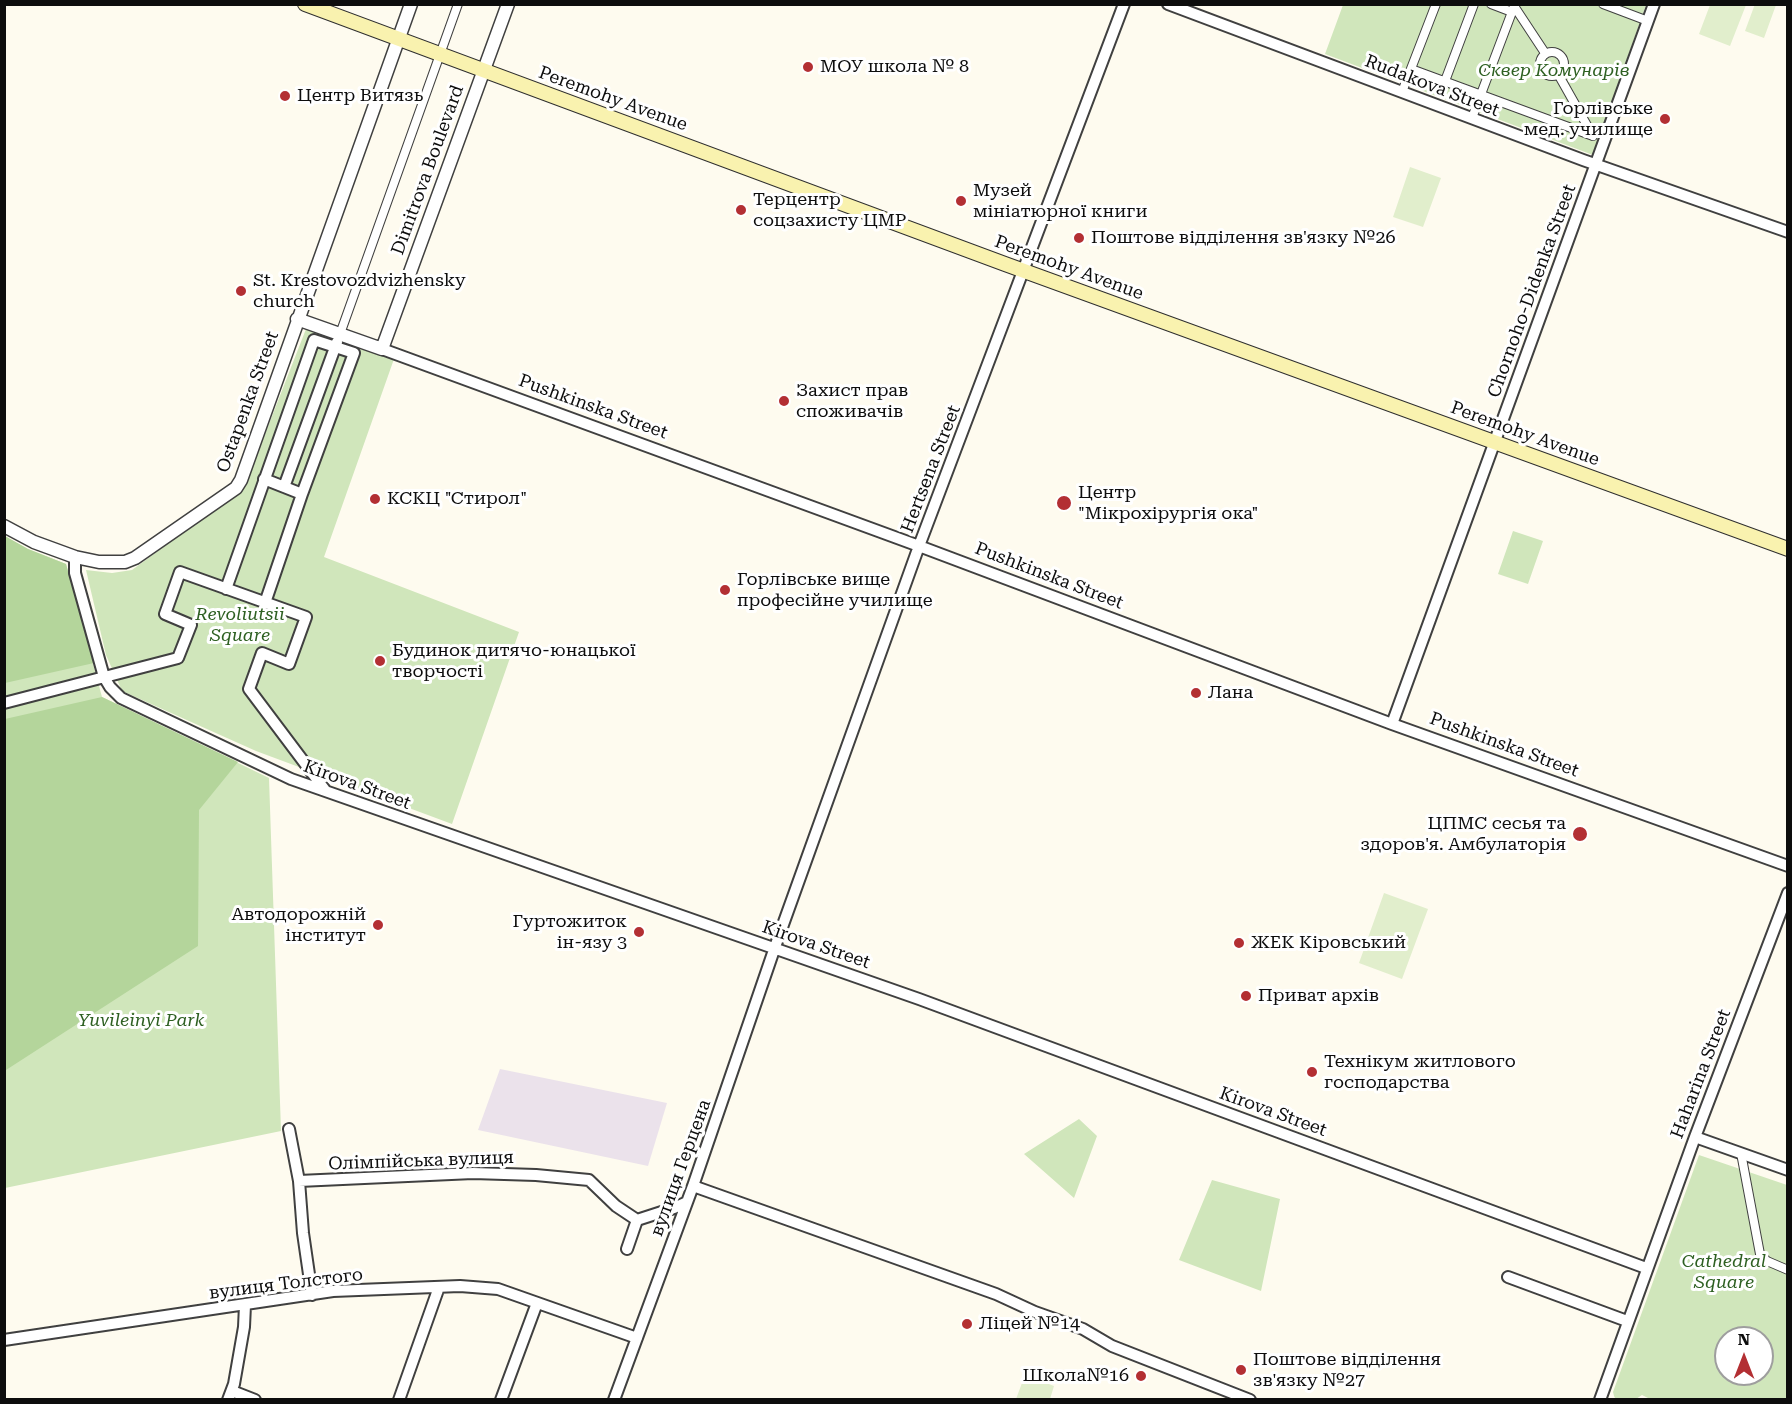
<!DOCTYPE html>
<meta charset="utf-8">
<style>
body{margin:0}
#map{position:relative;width:1792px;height:1404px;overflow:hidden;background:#fefbef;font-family:"Roboto Serif",serif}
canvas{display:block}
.frame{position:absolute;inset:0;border:6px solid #0d0d0d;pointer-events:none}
.north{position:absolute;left:1714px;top:1326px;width:60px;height:60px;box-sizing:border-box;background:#fff;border:2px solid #9e9e9e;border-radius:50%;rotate:0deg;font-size:16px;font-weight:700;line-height:24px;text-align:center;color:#0d0d0d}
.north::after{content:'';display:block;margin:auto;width:21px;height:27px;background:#b32f33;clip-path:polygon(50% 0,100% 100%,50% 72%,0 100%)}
</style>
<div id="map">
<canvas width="1792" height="1404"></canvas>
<div class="frame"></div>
<div class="north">N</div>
</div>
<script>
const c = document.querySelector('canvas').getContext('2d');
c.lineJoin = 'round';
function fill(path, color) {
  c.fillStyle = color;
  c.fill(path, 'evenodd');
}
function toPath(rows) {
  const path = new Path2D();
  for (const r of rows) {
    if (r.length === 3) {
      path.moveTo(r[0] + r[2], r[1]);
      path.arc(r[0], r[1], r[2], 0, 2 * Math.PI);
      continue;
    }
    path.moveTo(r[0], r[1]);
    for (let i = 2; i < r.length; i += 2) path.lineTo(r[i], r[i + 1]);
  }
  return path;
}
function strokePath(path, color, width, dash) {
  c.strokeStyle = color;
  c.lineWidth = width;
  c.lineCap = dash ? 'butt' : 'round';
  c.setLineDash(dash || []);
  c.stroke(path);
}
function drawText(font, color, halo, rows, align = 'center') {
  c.font = font + ' "Roboto Serif",serif';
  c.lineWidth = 6;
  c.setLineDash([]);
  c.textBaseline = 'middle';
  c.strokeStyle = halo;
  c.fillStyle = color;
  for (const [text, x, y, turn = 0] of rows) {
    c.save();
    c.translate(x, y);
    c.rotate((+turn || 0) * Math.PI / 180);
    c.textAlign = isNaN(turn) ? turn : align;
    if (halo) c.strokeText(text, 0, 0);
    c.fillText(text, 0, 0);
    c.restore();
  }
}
fill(toPath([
 [500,1069,667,1103,648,1166,478,1130]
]), '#ebe2eb');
fill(toPath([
 [1343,5,1646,5,1593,155,1325,54],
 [306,329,394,359,324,557,519,632,452,824,256,751,122,691,106,655,86,570,112,573,132,570,244,488],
 [1513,531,1543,541,1528,584,1498,574],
 [4,536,28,549,66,564,102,697,269,778,281,1131,5,1188],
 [1079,1119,1097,1136,1074,1198,1024,1154],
 [1699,1155,1787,1185,1787,1399,1652,1400,1642,1395,1636,1399,1616,1400,1614,1396,1613,1392],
 [1726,1338,1762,1338,1762,1374,1726,1374],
 [1212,1180,1280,1199,1261,1291,1179,1260]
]), '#d0e6bb');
fill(toPath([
 [5,536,28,549,66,564,94,663,5,683],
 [102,697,238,762,199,810,198,946,6,1070,5,1074,5,719]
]), '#b4d59b');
fill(toPath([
 [1755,4,1776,5,1764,38,1745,31],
 [1710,5,1746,5,1730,46,1699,34],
 [1410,167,1441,178,1423,227,1393,217],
 [1384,893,1428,909,1402,979,1359,963],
 [1025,1375,1054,1386,1050,1399,1016,1399]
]), '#e1eecc');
const pedestrian = toPath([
 [1491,4,1512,12],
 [1603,4,1648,21],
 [1514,6,1545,53],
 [1552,64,12],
 [1411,69,1593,136],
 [1558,74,1593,136],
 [1445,81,1474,4],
 [1402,92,1436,4],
 [1472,118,1515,4],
 [340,334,458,4],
 [1741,1153,1760,1254,1767,1261,1788,1270]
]);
const minor = toPath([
 [1168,4,1583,160,1788,232],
 [382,349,919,546,1392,724,1788,866],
 [264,479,302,494],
 [284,487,337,342],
 [75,557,75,573,104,677,110,687,121,698,291,779,919,999,1646,1268],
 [226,589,314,340,354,353,302,494,265,603],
 [4,703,178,658,191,625,165,614,180,572,306,617,289,664,262,653,249,689,325,790],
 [1392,724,1654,4],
 [289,1129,299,1181,303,1233,312,1295],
 [1695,1137,1788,1170],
 [299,1181,473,1173,536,1175,589,1180,616,1206,637,1220],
 [693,1186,996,1294,1035,1312,1083,1329,1112,1346,1250,1400],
 [627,1249,637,1220,674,1208,687,1202],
 [1508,1277,1627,1321],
 [4,1340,333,1291,460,1286,498,1289,637,1338],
 [232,1391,255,1400],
 [228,1400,234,1384,244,1327,245,1305],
 [399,1400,439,1287],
 [501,1400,537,1303],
 [614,1400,693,1186,775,947,919,546,1124,4],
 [1600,1400,1695,1137,1788,893]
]);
const tertiary = toPath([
 [297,319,382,349,508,4],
 [4,526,34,542,75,557,99,562,125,562,135,558,236,488,241,480,411,4]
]);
const secondary = toPath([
 [305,4,1005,264,1788,549]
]);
strokePath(pedestrian, '#404040', 10);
strokePath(minor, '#404040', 14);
strokePath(tertiary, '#404040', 15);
strokePath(secondary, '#2f2f2f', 16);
strokePath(pedestrian, '#fff', 8);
strokePath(minor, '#fff', 10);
strokePath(tertiary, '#fff', 12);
strokePath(secondary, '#f9f2af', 14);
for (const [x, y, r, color] of [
 [808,67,6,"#b32f33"],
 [285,96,6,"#b32f33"],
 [1665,119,6,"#b32f33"],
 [961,201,6,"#b32f33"],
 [741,210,6,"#b32f33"],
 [1079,238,6,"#b32f33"],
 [241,291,6,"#b32f33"],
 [784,401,6,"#b32f33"],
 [375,499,6,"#b32f33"],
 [1064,503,8,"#b32f33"],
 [725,590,6,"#b32f33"],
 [380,661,6,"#b32f33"],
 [1196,693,6,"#b32f33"],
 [1580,834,8,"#b32f33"],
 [378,925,6,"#b32f33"],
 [639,932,6,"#b32f33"],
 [1239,943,6,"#b32f33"],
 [1246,996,6,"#b32f33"],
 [1312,1072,6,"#b32f33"],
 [967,1324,6,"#b32f33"],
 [1241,1370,6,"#b32f33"],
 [1141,1376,6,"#b32f33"]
]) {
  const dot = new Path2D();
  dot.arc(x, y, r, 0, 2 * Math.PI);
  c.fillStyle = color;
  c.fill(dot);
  strokePath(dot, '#fff', 2);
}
drawText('18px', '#0d0d0d', '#fff', [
 ["МОУ школа № 8",820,67],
 ["Центр Витязь",297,96],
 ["Горлівське",1653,109,"right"],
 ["мед. училище",1653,130,"right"],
 ["Музей",973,191],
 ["мініатюрної книги",973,212],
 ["Терцентр",753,200],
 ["соцзахисту ЦМР",753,221],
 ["Поштове відділення зв'язку №26",1091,238],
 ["St. Krestovozdvizhensky",253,281],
 ["church",253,302],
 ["Захист прав",796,391],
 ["споживачів",796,412],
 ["Центр",1078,493],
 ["\"Мікрохірургія ока\"",1078,514],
 ["КСКЦ \"Стирол\"",387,499],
 ["Горлівське вище",737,580],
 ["професійне училище",737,601],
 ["Будинок дитячо-юнацької",392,651],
 ["творчості",392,672],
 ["Лана",1208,693],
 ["ЦПМС сесья та",1566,824,"right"],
 ["здоров'я. Амбулаторія",1566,845,"right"],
 ["Автодорожній",366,915,"right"],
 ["інститут",366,936,"right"],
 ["Гуртожиток",627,922,"right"],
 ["ін-язу 3",627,943,"right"],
 ["ЖЕК Кіровський",1251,943],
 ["Приват архів",1258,996],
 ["Технікум житлового",1324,1062],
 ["господарства",1324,1083],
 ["Ліцей №14",979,1324],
 ["Поштове відділення",1253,1360],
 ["зв'язку №27",1253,1381],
 ["Школа№16",1129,1376,"right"]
], 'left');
drawText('italic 18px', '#2e6022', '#fff', [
 ["Сквер Комунарів",1554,71],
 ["Revoliutsii",240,615],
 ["Square",240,636],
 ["Yuvileinyi Park",141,1021],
 ["Cathedral",1724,1262],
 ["Square",1724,1283]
]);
drawText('18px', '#0d0d0d', '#fff', [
 ["Rudakova Street",1432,86,21],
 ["Peremohy Avenue",613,99,20],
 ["Dimitrova Boulevard",428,170,-70],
 ["Peremohy Avenue",1069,268,20],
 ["Chornoho-Didenka Street",1532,291,-70],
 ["Ostapenka Street",248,402,-70],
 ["Pushkinska Street",593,407,20],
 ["Peremohy Avenue",1525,434,20],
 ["Hertsena Street",931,469,-69],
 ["Pushkinska Street",1049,576,21],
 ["Pushkinska Street",1504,745,20],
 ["Kirova Street",357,785,20],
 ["Kirova Street",816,945,19],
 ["Haharina Street",1701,1074,-69],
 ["Kirova Street",1273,1112,20],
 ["Олімпійська вулиця",421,1161,-2],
 ["вулиця Герцена",681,1168,-70],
 ["вулиця Толстого",286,1284,-7]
]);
</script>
